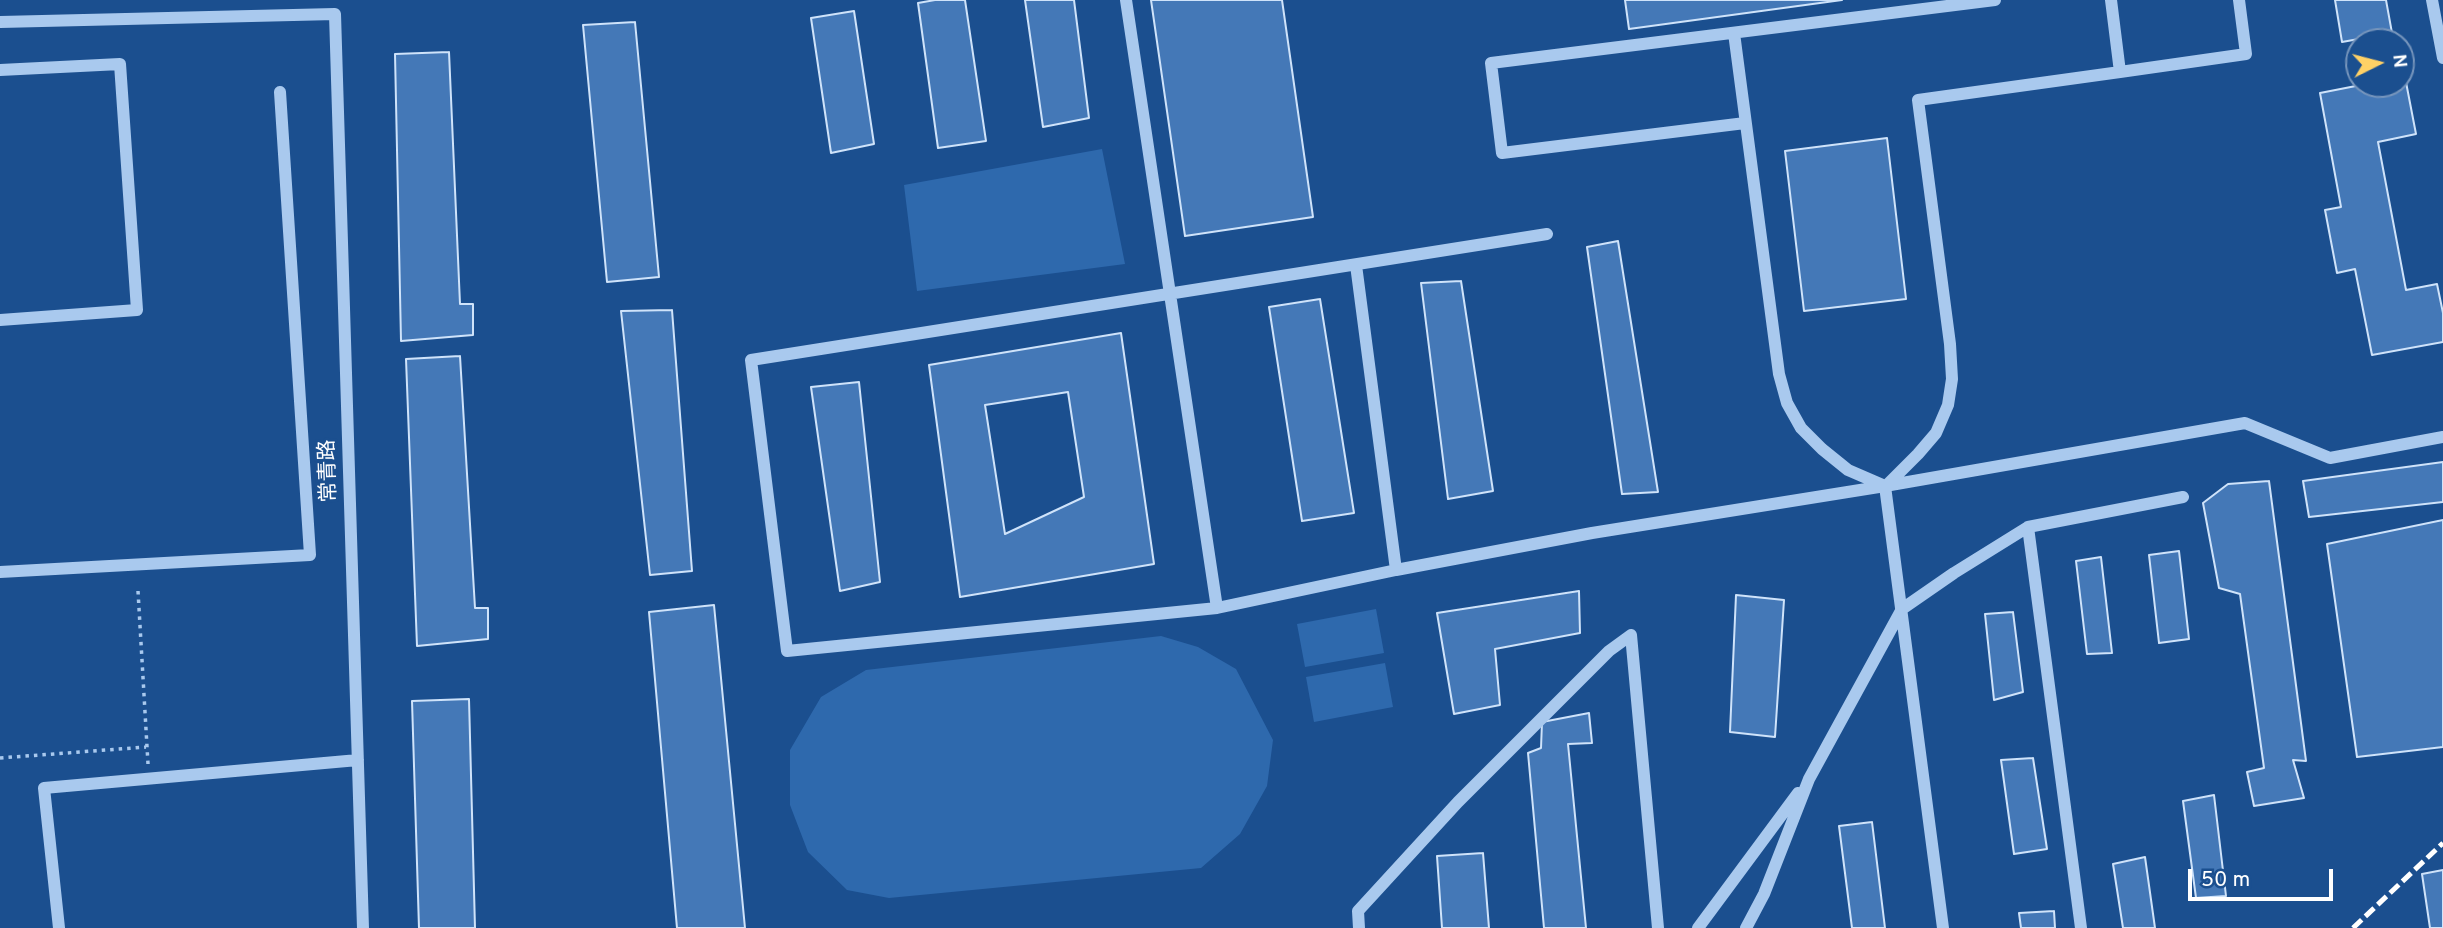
<!DOCTYPE html>
<meta charset="utf-8">
<style>
body{margin:0}
#map{position:relative;width:2443px;height:928px;overflow:hidden;background:#1b4f8f;font-family:Overpass,sans-serif}
canvas{display:block}
.north{position:absolute;left:2345px;top:28px;width:70px;height:70px;box-sizing:border-box;background:#1b4f8f;border:2px solid #7695bc;border-radius:50%;rotate:84deg;font-size:19px;font-weight:700;line-height:28px;text-align:center;color:#fff}
.north::after{content:'';display:block;margin:auto;width:24px;height:32px;background:#ffd166;clip-path:polygon(50% 0,100% 100%,50% 72%,0 100%)}
.scale{position:absolute;left:2188px;top:869px;width:145px;height:32px;box-sizing:border-box;border:4px solid #fff;border-top:0;padding-left:9px;font-size:21px;line-height:24px;white-space:nowrap;color:#fff;-webkit-text-stroke:5px #1b4f8f;paint-order:stroke}
</style>
<div id="map">
<canvas width="2443" height="928"></canvas>
<div class="north">N</div>
<div class="scale">50 m</div>
</div>
<script>
const c = document.querySelector('canvas').getContext('2d');
c.lineJoin = 'round';
function fill(path, color) {
  c.fillStyle = color;
  c.fill(path, 'evenodd');
}
function toPath(rows) {
  const path = new Path2D();
  for (const r of rows) {
    path.moveTo(r[0], r[1]);
    for (let i = 2; i < r.length; i += 2) path.lineTo(r[i], r[i + 1]);
  }
  return path;
}
function strokePath(path, color, width, dash) {
  c.strokeStyle = color;
  c.lineWidth = width;
  c.lineCap = dash ? 'butt' : 'round';
  c.setLineDash(dash || []);
  c.stroke(path);
}
function drawText(font, color, halo, rows, align = 'center') {
  c.font = font + ' Overpass,"Noto Sans SC",sans-serif';
  c.lineWidth = 6;
  c.setLineDash([]);
  c.textBaseline = 'middle';
  c.strokeStyle = halo;
  c.fillStyle = color;
  for (const [text, x, y, turn = 0] of rows) {
    c.save();
    c.translate(x, y);
    c.rotate((+turn || 0) * Math.PI / 180);
    c.textAlign = isNaN(turn) ? turn : align;
    if (halo) c.strokeText(text, 0, 0);
    c.fillText(text, 0, 0);
    c.restore();
  }
}
fill(toPath([
 [1102,149,1125,264,917,291,904,185],
 [1376,609,1384,653,1305,667,1297,624],
 [1161,636,1198,647,1236,669,1273,740,1267,786,1240,834,1201,868,889,898,847,890,808,852,790,805,790,750,821,697,866,670],
 [1385,663,1393,707,1314,722,1306,677]
]), '#2e69ad');
const building = toPath([
 [935,0,965,0,986,141,938,148,918,3,935,0],
 [1025,0,1074,0,1089,118,1043,127,1025,0],
 [1151,0,1282,0,1313,217,1185,236,1151,0],
 [1625,0,1842,0,1629,29,1625,0],
 [2335,0,2386,0,2392,33,2342,42,2335,0],
 [854,11,874,144,831,153,811,18,854,11],
 [635,22,659,277,607,282,583,25,635,22],
 [449,52,460,304,473,304,473,335,401,341,395,54,449,52],
 [2401,77,2405,77,2416,134,2378,142,2406,290,2437,284,2443,313,2443,342,2372,355,2355,269,2337,273,2325,210,2341,207,2320,93,2366,84,2401,84,2401,77],
 [1887,138,1906,299,1804,311,1785,151,1887,138],
 [1618,241,1658,492,1622,494,1587,247,1618,241],
 [1461,281,1493,491,1448,499,1421,283,1461,281],
 [1320,299,1354,513,1302,521,1269,307,1320,299],
 [672,310,692,571,650,575,621,311,672,310],
 [1121,333,1154,564,960,597,929,365,1121,333],
 [1068,392,1084,497,1005,534,985,405,1068,392],
 [460,356,475,608,488,608,488,639,417,646,406,359,460,356],
 [859,382,880,582,840,591,811,387,859,382],
 [2443,462,2443,502,2309,517,2303,481,2443,462],
 [2269,481,2306,761,2293,760,2304,798,2254,806,2247,772,2264,768,2240,594,2219,588,2203,503,2228,484,2269,481],
 [2443,520,2443,747,2357,757,2327,544,2443,520],
 [2179,551,2189,639,2159,643,2149,555,2179,551],
 [2101,557,2112,653,2087,654,2076,561,2101,557],
 [1579,591,1580,633,1495,649,1500,705,1454,714,1437,613,1579,591],
 [1736,595,1784,600,1775,737,1730,732,1736,595],
 [714,605,745,928,677,928,649,612,714,605],
 [2013,612,2023,692,1994,700,1985,614,2013,612],
 [469,699,475,928,419,928,412,701,469,699],
 [1589,713,1592,743,1568,744,1586,928,1544,928,1528,753,1541,748,1542,722,1589,713],
 [2033,758,2047,849,2014,854,2001,760,2033,758],
 [2214,795,2226,896,2196,898,2183,801,2214,795],
 [1872,822,1885,928,1852,928,1839,826,1872,822],
 [1483,853,1489,928,1442,928,1437,856,1483,853],
 [2145,857,2155,928,2123,928,2113,864,2145,857],
 [2443,870,2443,928,2430,928,2422,874,2443,870],
 [2054,911,2055,928,2021,928,2019,913,2054,911]
]);
fill(building, '#4478b7');
strokePath(building, '#cfe3fa', 2);
strokePath(toPath([
 [138,591,148,764],
 [0,758,146,747]
]), '#a9c9ee', 3.5, [3.5, 5]);
strokePath(toPath([
 [1126,0,1217,608],
 [2432,0,2443,58],
 [0,22,335,14,363,928],
 [1734,33,1779,374,1787,403,1801,428,1822,449,1848,470,1885,486],
 [0,70,120,64,137,310,0,320],
 [2120,72,2246,54,2239,0],
 [1745,123,1502,153,1491,63,1995,0],
 [1547,234,751,360,787,651,1217,608,1396,570,1592,533,1885,486,2245,423,2330,458,2443,437],
 [1356,265,1396,570],
 [1885,486,1943,928],
 [1886,486,1918,454,1936,433,1948,405,1952,379,1950,344,1918,100,2120,72,2111,0],
 [2028,527,2183,497],
 [0,572,310,555,280,92],
 [59,928,44,788,358,760],
 [1359,928,1358,911,1458,802,1609,651,1631,635,1658,928],
 [1698,928,1798,793],
 [1746,928,1764,894,1809,779,1902,609,1954,573,2028,527,2081,928]
]), '#a9c9ee', 12);
strokePath(toPath([
 [2353,928,2443,843]
]), '#fff', 5, [12, 5]);
drawText('21px', '#fff', '#1b4f8f', [
 ["常青路",330,471,-92]
]);
</script>
